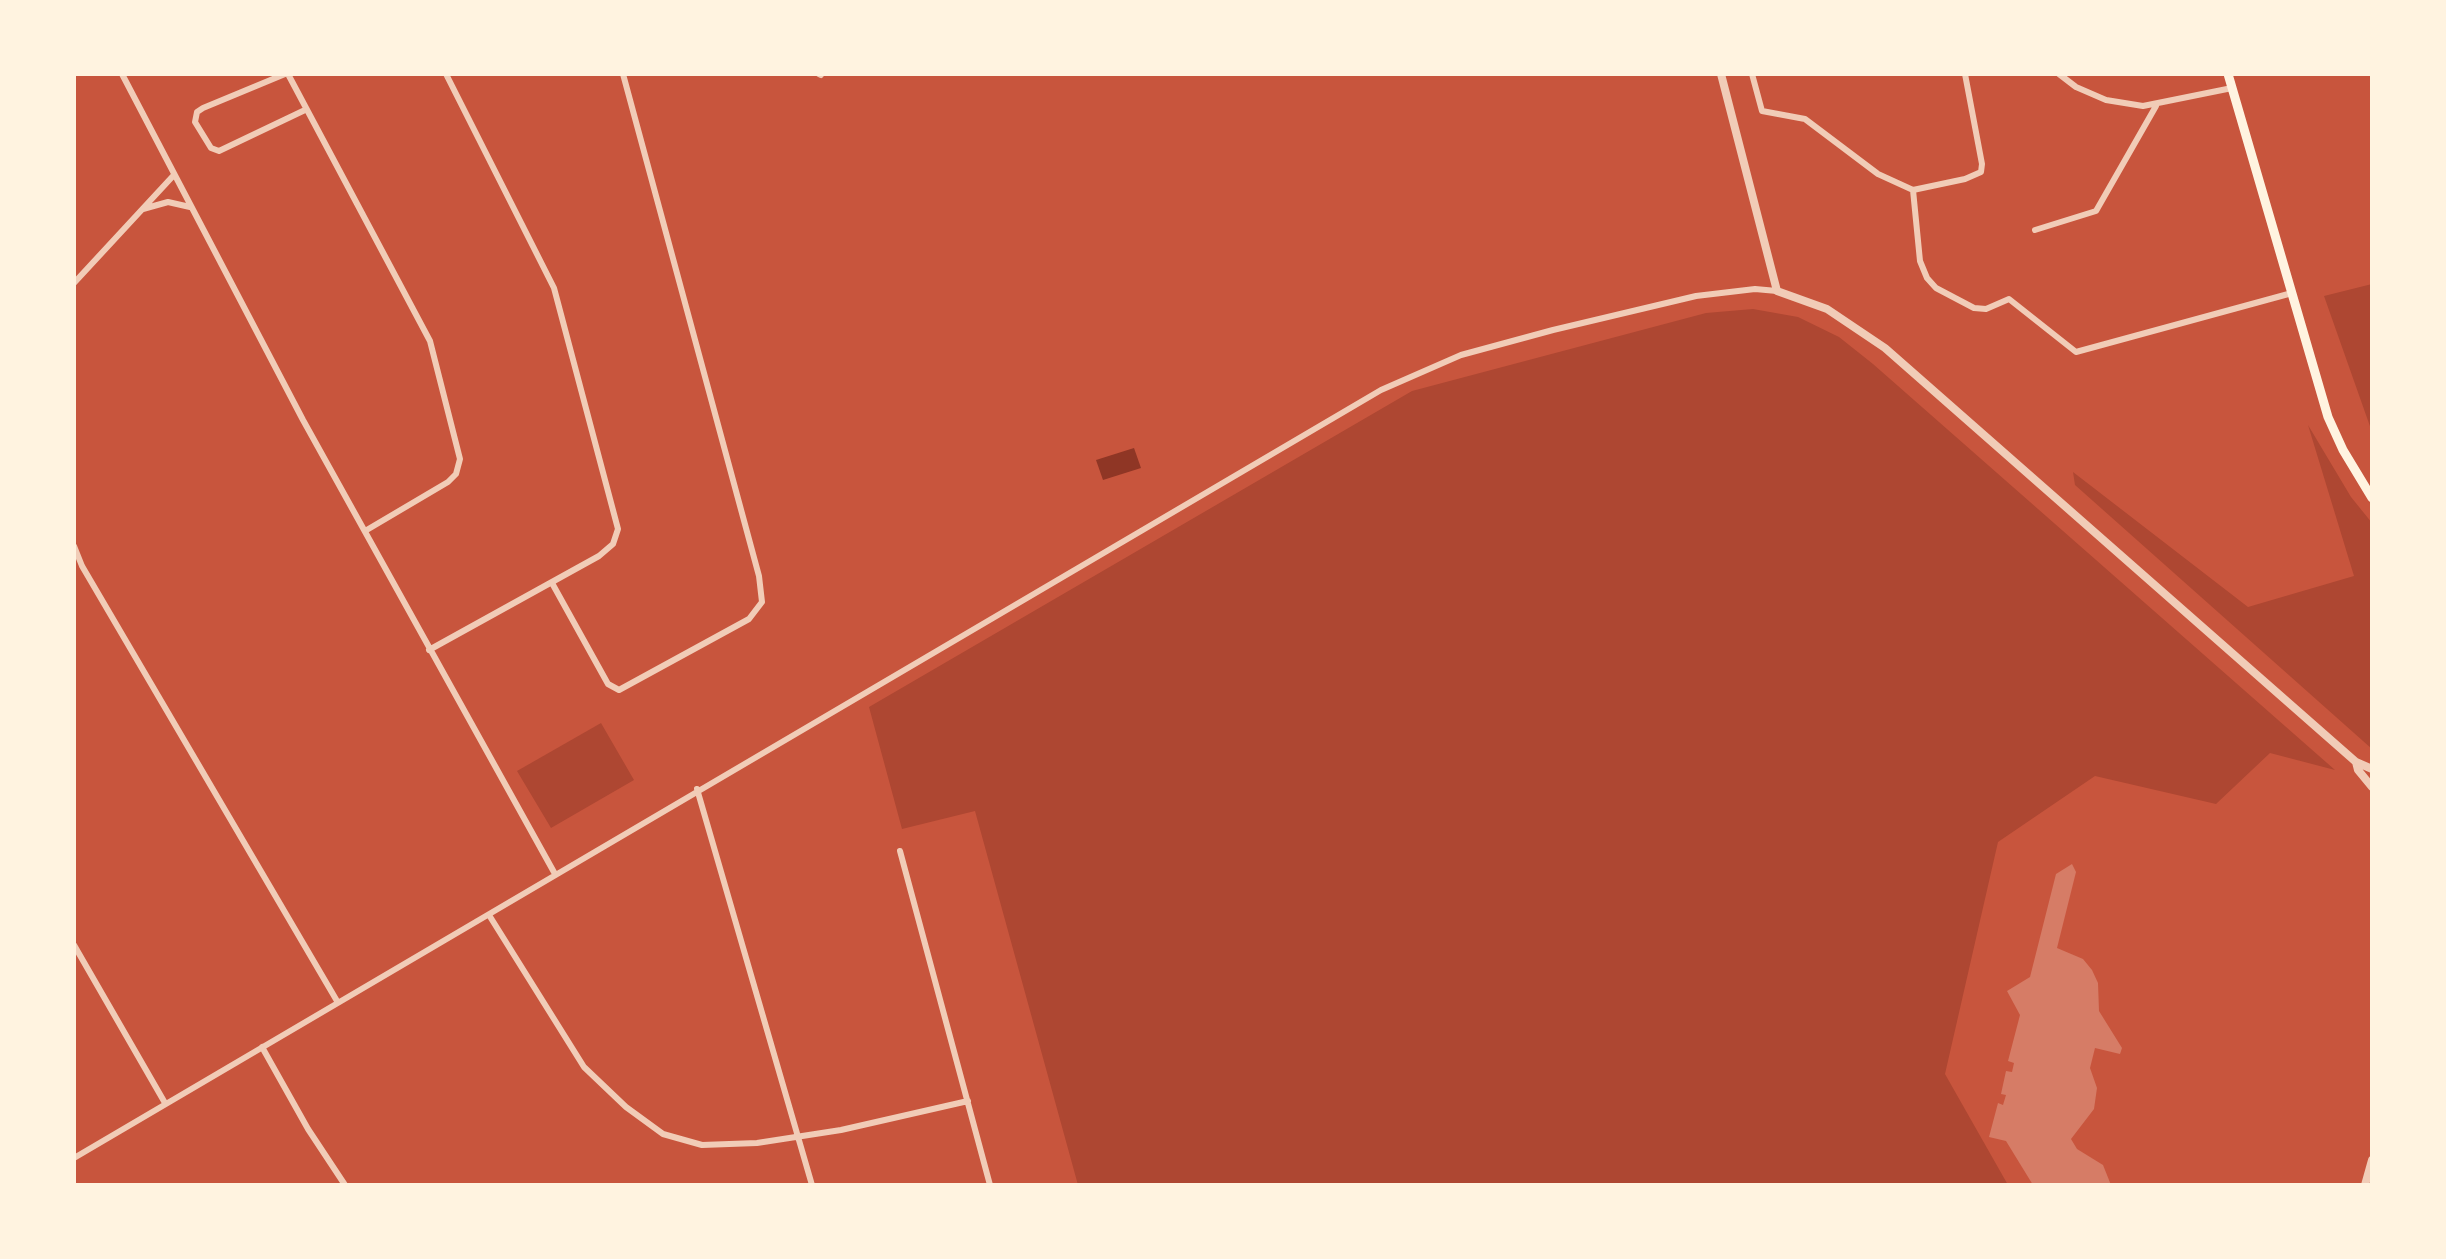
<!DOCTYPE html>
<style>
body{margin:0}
#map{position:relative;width:2446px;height:1259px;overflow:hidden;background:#c8553d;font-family:"Crimson Pro",serif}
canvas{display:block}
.frame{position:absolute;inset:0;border:76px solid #fff3e0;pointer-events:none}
</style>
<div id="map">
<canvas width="2446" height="1259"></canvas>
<div class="frame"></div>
</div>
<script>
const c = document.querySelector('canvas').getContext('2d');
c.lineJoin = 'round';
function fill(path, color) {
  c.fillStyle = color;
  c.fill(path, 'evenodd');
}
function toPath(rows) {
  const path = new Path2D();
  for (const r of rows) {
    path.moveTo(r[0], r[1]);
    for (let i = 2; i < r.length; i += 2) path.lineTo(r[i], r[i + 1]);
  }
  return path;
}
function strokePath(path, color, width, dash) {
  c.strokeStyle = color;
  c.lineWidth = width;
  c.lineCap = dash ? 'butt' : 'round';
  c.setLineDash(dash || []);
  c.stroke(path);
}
fill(toPath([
 [2372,284,2372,432,2324,296],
 [1753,309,1798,317,1839,337,1873,364,2335,770,2270,753,2216,804,2095,776,1998,842,1945,1074,2008,1185,1078,1185,975,811,902,829,869,707,1412,391,1706,313],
 [2308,425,2351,497,2372,523,2372,749,2075,485,2073,472,2248,607,2354,576],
 [601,723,634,780,551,828,517,771]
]), '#ae4732');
fill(toPath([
 [1134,448,1141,468,1103,480,1096,460]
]), '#8f3625');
fill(toPath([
 [2072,864,2076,872,2057,948,2083,959,2092,970,2098,983,2099,1011,2122,1048,2120,1054,2095,1048,2090,1068,2097,1088,2094,1109,2071,1139,2077,1149,2103,1165,2111,1185,2033,1185,2006,1141,1989,1137,1998,1103,2003,1105,2006,1095,2001,1094,2006,1071,2012,1072,2014,1063,2008,1061,2020,1015,2007,991,2030,977,2056,874]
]), '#d67c66');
strokePath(toPath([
 [122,74,303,420,555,874],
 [285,74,203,108,197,112,195,122,211,148,219,151,305,110],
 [288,74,430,341,460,459,456,474,448,482,365,531],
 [819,74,821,75],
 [1752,74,1762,111,1805,119,1878,174,1913,190,1965,179,1981,172,1982,164,1965,74],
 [2059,74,2076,87,2106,100,2143,106,2232,88],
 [1913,190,1920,261,1927,278,1936,288,1974,308,1986,309,2009,299,2076,352,2292,293],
 [143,209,168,202,190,207],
 [2035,230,2096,211,2156,106],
 [74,283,173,176],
 [74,546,82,566,337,1001],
 [552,583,608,684,619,690,749,619,762,602,759,576,623,74],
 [429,650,599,556,613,544,618,529,554,288,446,74],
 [697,789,812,1185],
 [900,851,990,1185],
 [489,915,584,1067,626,1107,663,1134,702,1145,757,1143,841,1130,968,1101],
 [74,945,165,1103],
 [262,1047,308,1129,345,1185],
 [74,1158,1381,390,1461,355,1553,330,1696,296,1755,289,1777,291]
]), '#f1ccb7', 6);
strokePath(toPath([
 [1721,74,1777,291,1827,309,1885,348,2356,762,2358,770,2372,787],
 [2356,762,2372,769],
 [2365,1185,2372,1160]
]), '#f1ccb7', 8);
strokePath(toPath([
 [2228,74,2328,417,2343,450,2372,498]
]), '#fff3e0', 9);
</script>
